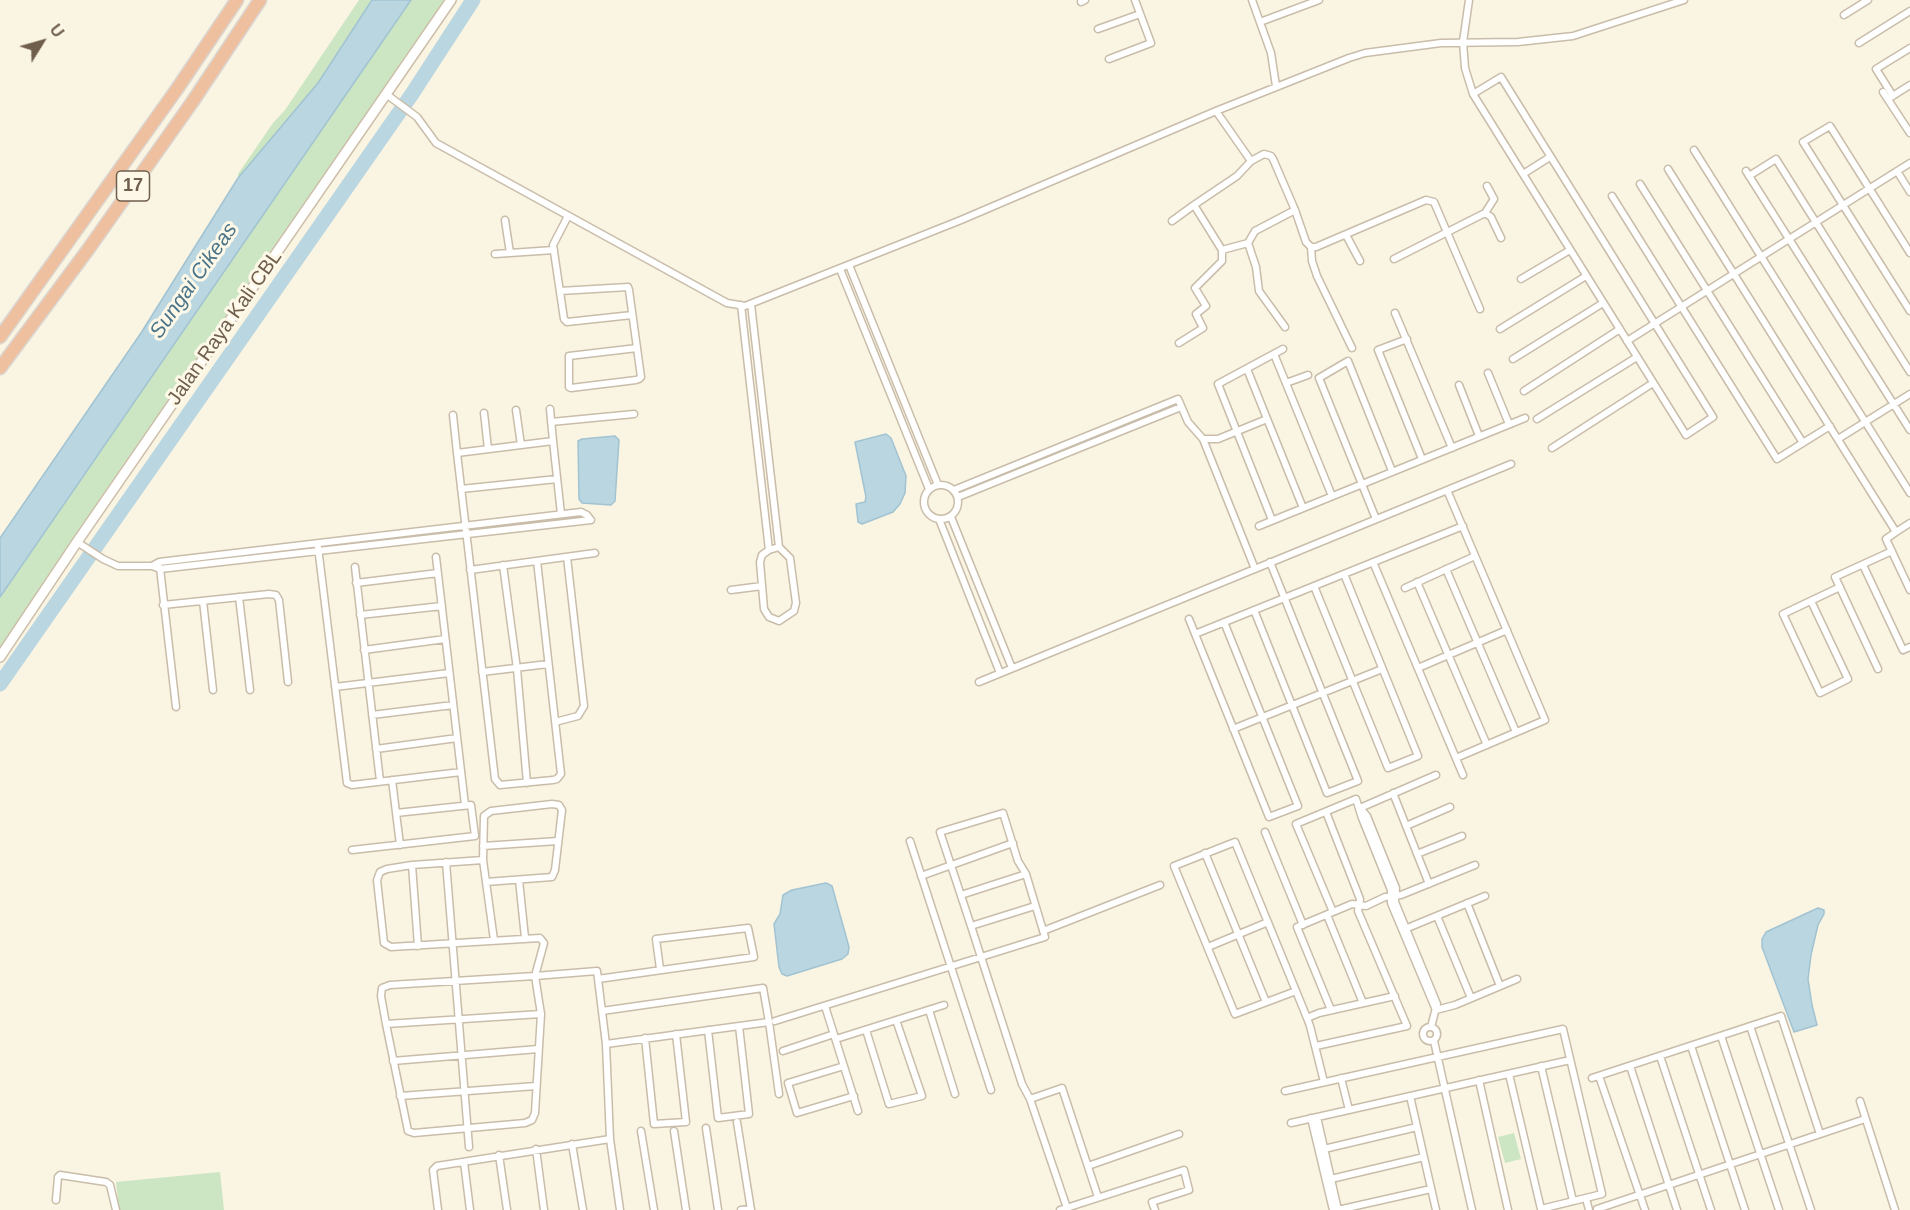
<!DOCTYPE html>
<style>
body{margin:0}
#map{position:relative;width:1910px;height:1210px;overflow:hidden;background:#faf4e3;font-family:Arial,sans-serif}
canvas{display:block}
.north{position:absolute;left:12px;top:12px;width:60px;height:60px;-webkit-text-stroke:4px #fdf8e8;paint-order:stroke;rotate:53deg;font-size:16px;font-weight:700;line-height:24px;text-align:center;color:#6f5e4b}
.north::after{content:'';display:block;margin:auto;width:21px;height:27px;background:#6f5e4b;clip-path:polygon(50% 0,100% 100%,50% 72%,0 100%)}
</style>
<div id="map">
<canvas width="1910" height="1210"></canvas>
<div class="north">U</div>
</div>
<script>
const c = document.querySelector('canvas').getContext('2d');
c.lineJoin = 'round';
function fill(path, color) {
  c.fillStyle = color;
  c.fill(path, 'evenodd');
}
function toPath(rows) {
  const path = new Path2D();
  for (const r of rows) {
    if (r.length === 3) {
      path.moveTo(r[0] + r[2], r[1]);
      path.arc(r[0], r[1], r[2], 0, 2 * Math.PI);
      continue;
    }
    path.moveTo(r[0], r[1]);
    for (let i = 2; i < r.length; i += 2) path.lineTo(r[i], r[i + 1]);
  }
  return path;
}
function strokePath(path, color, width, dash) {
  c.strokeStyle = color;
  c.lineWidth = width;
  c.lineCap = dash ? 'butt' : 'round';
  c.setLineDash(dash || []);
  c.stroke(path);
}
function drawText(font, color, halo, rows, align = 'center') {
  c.font = font + ' Arial,sans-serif';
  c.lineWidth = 6;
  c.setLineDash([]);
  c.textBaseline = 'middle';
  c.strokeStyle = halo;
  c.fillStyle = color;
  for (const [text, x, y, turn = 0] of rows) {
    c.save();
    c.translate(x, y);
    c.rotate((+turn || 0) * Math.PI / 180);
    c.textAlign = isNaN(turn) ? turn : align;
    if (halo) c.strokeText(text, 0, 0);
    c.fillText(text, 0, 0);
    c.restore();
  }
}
fill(toPath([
 [359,0,372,0,318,83,238,178,238,174,273,123,285,110],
 [411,0,451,0,0,658,0,593,42,536],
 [1514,1133,1521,1159,1505,1163,1498,1137],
 [220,1172,224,1210,119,1210,116,1182]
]), '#cce6c3');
const water = toPath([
 [372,0,411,0,0,597,0,538,141,333,238,178,318,83,372,0],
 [886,434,891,438,906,476,905,493,900,504,893,512,862,524,858,522,856,504,865,502,866,497,855,442,886,434],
 [615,436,619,440,615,501,611,505,582,503,579,499,578,441,582,439,615,436],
 [826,883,832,886,849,947,848,954,842,959,787,976,782,974,779,967,774,924,780,914,783,895,792,890,826,883],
 [1818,908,1824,910,1824,914,1818,925,1811,955,1808,979,1812,1005,1817,1025,1794,1032,1762,947,1762,939,1766,932,1818,908]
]);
fill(water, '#b9d6e1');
strokePath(water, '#a1c3d2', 1.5);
strokePath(toPath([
 [0,684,412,94,473,0]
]), '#b9d6e1', 15);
const street = toPath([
 [1252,0,1271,53,1276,86],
 [1469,0,1463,42,1465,68,1473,94,1686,435,1713,417,1501,77,1473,94],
 [1081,2,1085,0],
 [1844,15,1868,0],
 [1260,22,1319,0],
 [1098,29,1140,14],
 [1859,43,1910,11],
 [1109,59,1151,43,1135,0],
 [1883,92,1910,133],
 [386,94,417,117,436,143,727,303,745,306,961,220,1216,111,1349,58,1365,53,1441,43,1518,42,1573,36,1684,0],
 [1893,96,1876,69,1910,48],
 [1891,97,1910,85],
 [1216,111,1251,161,1264,154,1271,156,1273,159,1295,210,1306,242,1311,247,1316,247,1426,200,1434,202,1480,309],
 [1694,150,1910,493],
 [1668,169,1896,532,1910,523],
 [1746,171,1910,430],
 [1897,171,1910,192],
 [1523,174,1550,157],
 [1749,176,1776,159,1910,372],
 [1640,184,1803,443],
 [1612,196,1777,459,1830,426],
 [1485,213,1494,199,1487,186],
 [568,216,553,245,564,319,567,322,632,315],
 [505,220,510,253],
 [1172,221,1194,205],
 [1346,235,1360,261],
 [1248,243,1256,267,1259,291,1285,327],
 [1311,247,1312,261,1317,276,1352,348],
 [1222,250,1194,205,1237,176,1251,161],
 [1910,253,1830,126,1803,142,1910,311],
 [495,254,554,250],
 [1394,259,1485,213,1491,217,1501,238],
 [849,265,938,485],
 [840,269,929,489],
 [1521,279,1570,250],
 [560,291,628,287,629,290,641,377,639,379,636,380,571,388,569,387,569,356,637,348],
 [751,304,779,547],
 [741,305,769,550],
 [1395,313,1452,448],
 [1500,329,1586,276],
 [1407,339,1378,350,1422,459],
 [1627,341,1910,163],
 [1179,343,1203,328,1196,314,1206,306,1195,288,1222,261,1222,250,1248,243,1255,231,1295,210],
 [1274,354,1332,496],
 [1513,359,1603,303],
 [1247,369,1303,508],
 [1488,373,1509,424],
 [1286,383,1308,375],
 [1459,385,1479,436],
 [1524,391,1620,329],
 [550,409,553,441],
 [516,410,521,445],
 [484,413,488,449],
 [453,415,457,453],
 [1537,419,1637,357],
 [551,422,634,414],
 [1203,439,1255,569],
 [1838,439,1910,394],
 [1552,448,1653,383],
 [941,502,17],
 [461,489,557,479],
 [954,490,1178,399,1188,422,1203,439,1218,439,1267,419],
 [1447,490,1545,720,1456,758],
 [958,497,1181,407],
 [581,512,587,515,591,520,160,569,152,566,159,562,581,512],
 [951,517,1012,668],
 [939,519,1000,673],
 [1376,519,1319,378,1348,361,1392,471],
 [1272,520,1218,384,1283,349],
 [1259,526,1525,418],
 [1896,532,1886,539,1910,590],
 [77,542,103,559,118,566,152,566],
 [318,547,347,783,352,785,461,772],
 [779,547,790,558,796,603,794,611,779,621,769,617,764,609,760,562,762,555,769,550,779,547],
 [436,557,465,805],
 [537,561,561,774,557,779,553,780,500,785,495,779,457,453,553,441,561,514],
 [1373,562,1463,775],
 [503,565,517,669,527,783],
 [1863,565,1903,650,1910,647],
 [355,567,380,781],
 [160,568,176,707],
 [1446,569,1516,732],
 [470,570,595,553],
 [1417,582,1487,745],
 [356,583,438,573],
 [1314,586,1388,768,1418,756,1344,574],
 [1405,588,1475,556],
 [731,590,762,586],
 [239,597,250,690],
 [203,601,213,690],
 [1811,601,1848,679,1820,693,1783,614,1840,587],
 [163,605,269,594,276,595,279,600,288,682],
 [1254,610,1327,793,1358,781,1270,562],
 [360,615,442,606],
 [1189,619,1269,817,1298,806,1224,622],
 [1195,634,1463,526],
 [364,650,445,639],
 [1418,668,1507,630],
 [1878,669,1835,577,1892,551],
 [482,672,548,664],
 [979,682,1511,464],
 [335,687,449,673],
 [372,715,453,705],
 [555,722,578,716,584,706,567,557],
 [1233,729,1382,669],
 [376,749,457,738],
 [392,780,400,845],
 [1393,793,1429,884],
 [552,804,559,805,562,810,555,870,552,877,486,882,483,860,484,816,491,811,552,804],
 [1360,808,1367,816,1396,888,1395,902,1437,1004,1431,1027],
 [1360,808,1436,775],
 [1406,826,1450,807],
 [1265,832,1303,925],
 [910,841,991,1090],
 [483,846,558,841],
 [352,850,475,836,471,805,396,813],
 [1205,853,1266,1002],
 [1417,854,1462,836],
 [483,860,412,865,387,869,380,872,377,880,384,943,391,947,540,938,544,943,535,976,597,971,606,1044,610,1139,620,1210],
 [446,862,469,1147],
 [412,865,418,946],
 [921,876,1013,843],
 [519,880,525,938],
 [486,882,494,940],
 [961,895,1026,874],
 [1467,903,1500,986],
 [1333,912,1296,824,1356,799,1362,818,1391,890,1391,903,1436,1010],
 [1327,915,1363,1003],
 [1437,916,1471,998],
 [971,926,1035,906],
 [1405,929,1485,896],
 [1043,931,1160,885],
 [1208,947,1268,922],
 [535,976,541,1014,535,1113,532,1120,525,1123,414,1133,408,1131,386,1024,381,996,382,988,390,985,535,976],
 [598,979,754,957,748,928,656,939,660,969],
 [1296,991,1235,1014,1174,866,1235,842,1296,991,1307,1018,1310,1026,1324,1082],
 [825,1006,858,1111],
 [929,1010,955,1094],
 [1331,1010,1297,927,1352,904,1366,906,1385,897,1401,895,1475,865],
 [1436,1010,1455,1005,1517,979],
 [602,1011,763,988,769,1022,606,1044],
 [1307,1018,1319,1013,1395,996],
 [775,1021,981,957,1045,937,1026,874,1018,861,1003,813,940,832,971,926,981,957,1022,1084,1030,1099,1067,1208],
 [769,1022,779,1094],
 [386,1024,541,1014],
 [1750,1026,1811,1210],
 [1430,1034,7],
 [708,1030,718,1118,749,1114,739,1026],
 [866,1030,889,1104,922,1096,896,1020],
 [1721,1036,1779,1210],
 [645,1038,654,1124,686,1122,676,1034],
 [836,1039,944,1005],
 [1434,1041,1472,1210],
 [1316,1046,1407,1026,1358,911,1360,899,1326,812],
 [1691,1046,1745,1210],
 [783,1051,834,1034],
 [1660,1056,1711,1210],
 [393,1061,538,1049],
 [844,1066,788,1083,797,1113,854,1096],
 [1541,1066,1573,1201],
 [1630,1066,1677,1210],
 [1599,1076,1645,1210],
 [1341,1078,1349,1110],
 [1592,1078,1781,1016,1820,1134],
 [1479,1080,1508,1210],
 [1285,1091,1563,1029,1602,1194,1541,1209,1509,1074],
 [400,1096,536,1086],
 [1410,1096,1436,1210],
 [1030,1099,1062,1088,1098,1197],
 [1860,1101,1895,1210],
 [1317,1117,1338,1210],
 [1311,1118,1333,1210],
 [737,1122,751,1210],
 [1291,1123,1570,1060],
 [706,1128,718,1210],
 [641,1131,654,1210],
 [674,1131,686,1210],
 [572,1144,583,1210],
 [536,1149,544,1210],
 [1324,1149,1417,1127],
 [499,1155,507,1210],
 [464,1162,470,1210],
 [1088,1166,1179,1134],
 [1331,1179,1424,1157],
 [1586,1198,1589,1210],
 [56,1200,58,1177,60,1175,106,1182,110,1185,116,1210],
 [1597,1209,1865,1119],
 [438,1210,433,1170,437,1166,610,1139],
 [741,1210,750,1209],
 [1060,1210,1184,1170,1189,1190,1152,1202,1155,1210],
 [1338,1210,1431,1189]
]);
const secondary = toPath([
 [0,657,77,542,451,0]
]);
const highway = toPath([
 [0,337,177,89,237,0],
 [0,368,87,251,193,101,260,0]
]);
strokePath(street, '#c9bdaa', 9);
strokePath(secondary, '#cdbea9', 12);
strokePath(highway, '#dad5d0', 15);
strokePath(street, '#fff', 6);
strokePath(secondary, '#fff', 9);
strokePath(highway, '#efc09f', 12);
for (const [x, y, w] of [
 [133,186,33]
]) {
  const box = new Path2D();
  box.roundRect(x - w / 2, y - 15, w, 30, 4.5);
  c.fillStyle = '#fdf8e8';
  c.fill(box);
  strokePath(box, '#6f5e4b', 1.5);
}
drawText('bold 18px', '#6f5e4b', null, [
 ["17",133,186]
]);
drawText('20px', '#6f5e4b', '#fdf8e8', [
 ["Jalan Raya Kali CBL",225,328,-55]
]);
drawText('italic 21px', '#4b7488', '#fdf8e8', [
 ["Sungai Cikeas",194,281,-55]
]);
</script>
